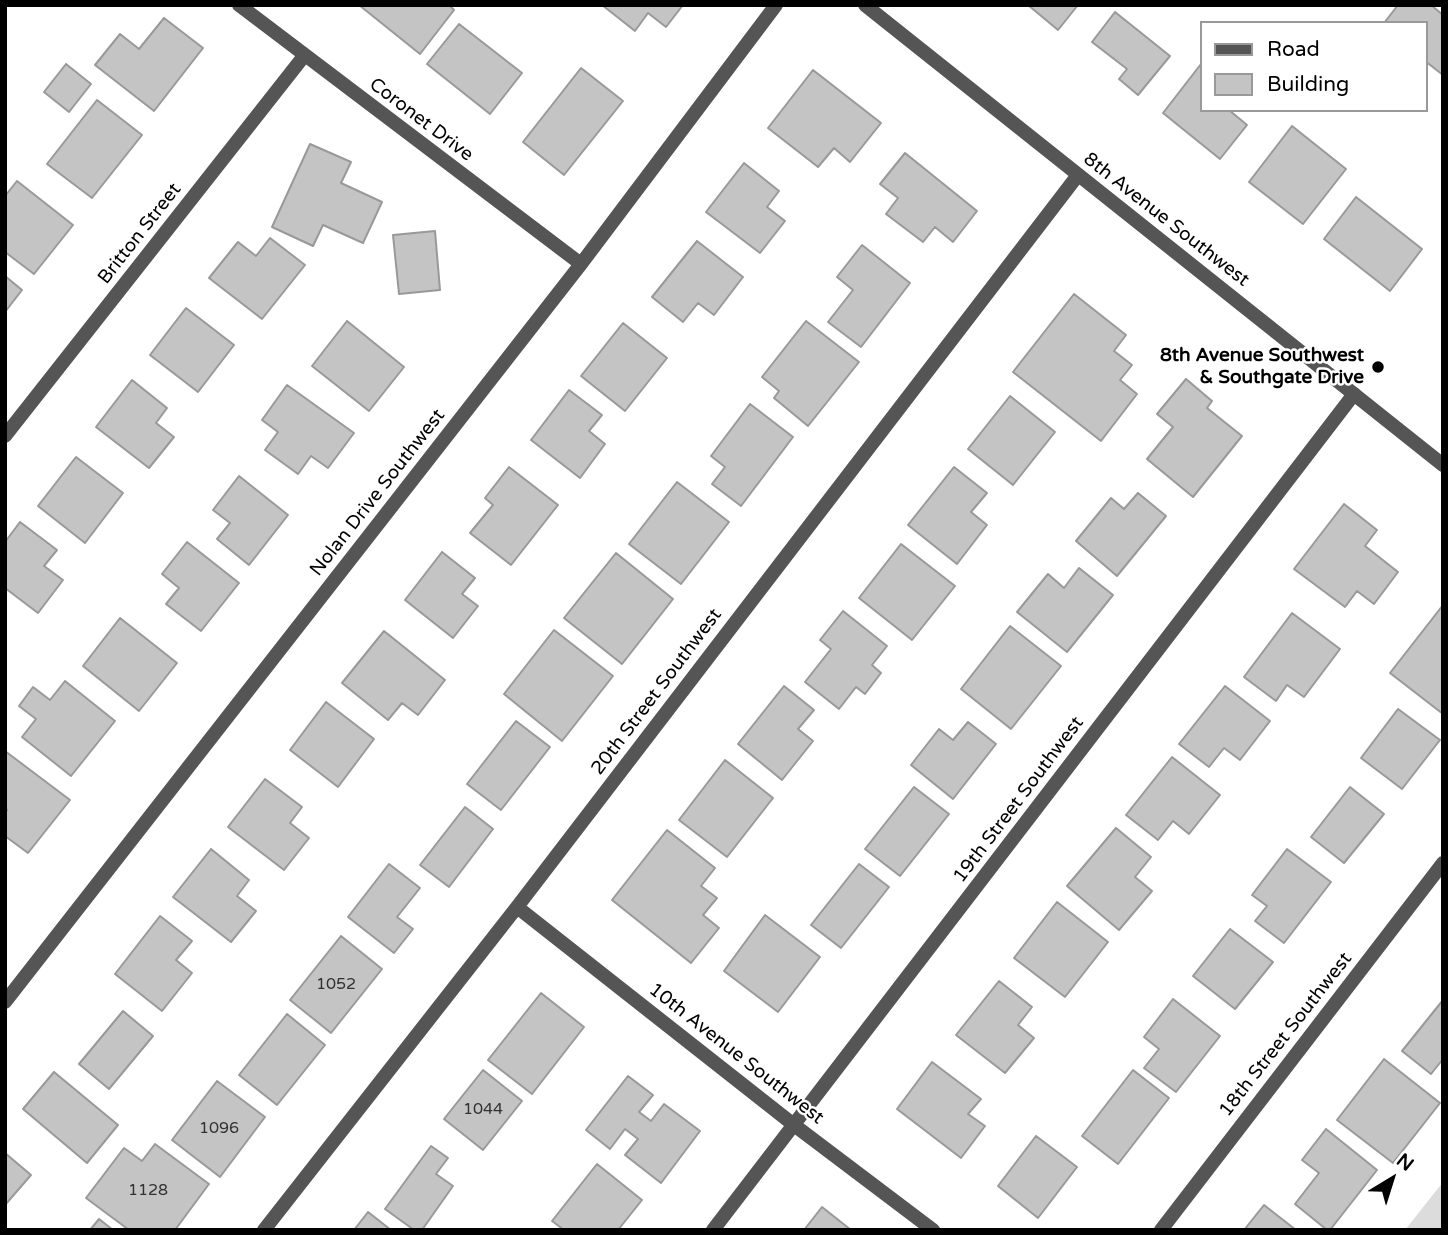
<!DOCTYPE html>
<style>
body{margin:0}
#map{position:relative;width:1448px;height:1235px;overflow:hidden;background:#fff;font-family:"Varela Round",sans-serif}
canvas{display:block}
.frame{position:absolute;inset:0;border:7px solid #000;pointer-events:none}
.legend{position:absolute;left:1200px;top:21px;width:228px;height:91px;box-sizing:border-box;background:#fff;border:2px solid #999;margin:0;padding:9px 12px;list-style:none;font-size:21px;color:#000}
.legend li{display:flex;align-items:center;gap:14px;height:35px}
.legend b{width:35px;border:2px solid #999}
.north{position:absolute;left:1357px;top:1144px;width:70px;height:70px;-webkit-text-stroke:5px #fff;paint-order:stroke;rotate:38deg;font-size:19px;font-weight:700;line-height:28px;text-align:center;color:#000}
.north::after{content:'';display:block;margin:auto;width:24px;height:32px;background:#000;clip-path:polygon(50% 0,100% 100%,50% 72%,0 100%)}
</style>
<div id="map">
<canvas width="1448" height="1235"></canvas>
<div class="frame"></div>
<ul class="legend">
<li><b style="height:9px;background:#555"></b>Road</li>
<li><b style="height:19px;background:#c4c4c4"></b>Building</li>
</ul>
<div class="north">N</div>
</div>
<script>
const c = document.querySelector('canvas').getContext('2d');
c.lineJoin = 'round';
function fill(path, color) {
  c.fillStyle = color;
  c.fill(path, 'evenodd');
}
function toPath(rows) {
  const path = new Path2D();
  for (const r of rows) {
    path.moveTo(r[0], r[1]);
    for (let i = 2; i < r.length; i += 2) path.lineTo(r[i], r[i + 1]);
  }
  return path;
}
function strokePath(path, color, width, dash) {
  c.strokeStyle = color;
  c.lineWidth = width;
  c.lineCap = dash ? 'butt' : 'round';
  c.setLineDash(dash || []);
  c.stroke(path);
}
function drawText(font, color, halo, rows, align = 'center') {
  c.font = font + ' "Varela Round",sans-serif';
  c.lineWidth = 5;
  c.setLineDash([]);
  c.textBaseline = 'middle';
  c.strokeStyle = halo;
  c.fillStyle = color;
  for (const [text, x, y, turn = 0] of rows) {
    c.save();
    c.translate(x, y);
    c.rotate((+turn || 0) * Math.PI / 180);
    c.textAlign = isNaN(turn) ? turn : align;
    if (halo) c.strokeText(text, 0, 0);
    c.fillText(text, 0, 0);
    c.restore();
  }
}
fill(toPath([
 [1443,1182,1443,1230,1405,1230]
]), '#dcdcdc');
const building = toPath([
 [359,5,449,5,454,10,420,54,359,5],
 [602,5,683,5,666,27,648,13,635,31,602,5],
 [1028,5,1078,5,1058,30,1028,5],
 [1398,5,1431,5,1443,15,1443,75,1425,61,1425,23,1384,23,1398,5],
 [1115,12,1170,56,1138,95,1119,79,1127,69,1092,42,1115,12],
 [164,18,203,48,154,111,95,65,120,34,139,49,164,18],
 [459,24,522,73,490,114,427,64,459,24],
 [66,64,91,84,69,112,44,92,66,64],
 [1201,64,1201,110,1229,110,1247,125,1220,159,1163,113,1201,64],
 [581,68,623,101,564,175,523,142,581,68],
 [813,70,881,123,850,162,834,148,818,167,768,128,813,70],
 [97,100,142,135,92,198,47,164,97,100],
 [1292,126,1346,169,1303,224,1249,182,1292,126],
 [310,144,351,162,341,183,382,202,363,243,323,225,313,246,272,227,310,144],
 [905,153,977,211,953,242,935,227,923,242,886,214,898,198,880,184,905,153],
 [744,163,779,191,767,207,785,221,760,253,706,212,744,163],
 [17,181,73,225,34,274,5,252,5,196,17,181],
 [1356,197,1422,249,1390,291,1324,239,1356,197],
 [435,231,440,290,399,294,393,235,435,231],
 [270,238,305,265,262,319,209,278,238,242,256,256,270,238],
 [697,241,743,277,714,315,698,303,683,322,652,297,697,241],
 [862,245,910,283,861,347,828,322,853,290,837,277,862,245],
 [5,276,22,290,5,312,5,276],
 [1074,294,1126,335,1114,351,1132,365,1120,380,1137,394,1101,441,1013,372,1074,294],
 [186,308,234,345,198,392,150,355,186,308],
 [347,321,404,367,369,411,312,366,347,321],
 [806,321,859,362,808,426,774,398,779,391,762,377,806,321],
 [623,323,667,358,625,411,581,376,623,323],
 [1186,379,1212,401,1207,408,1242,436,1193,497,1147,459,1173,427,1157,414,1186,379],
 [132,380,167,408,156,423,174,437,149,468,96,427,132,380],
 [287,385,354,433,328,468,311,456,298,474,265,450,278,432,262,420,287,385],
 [569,390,602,415,589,431,605,444,580,478,531,440,569,390],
 [1010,396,1055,432,1013,485,968,449,1010,396],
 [750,404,793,437,741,506,712,484,725,467,711,456,750,404],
 [76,457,123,493,85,543,38,506,76,457],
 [509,467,558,505,511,565,470,533,493,505,485,498,509,467],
 [954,467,987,493,971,512,987,525,957,564,908,525,954,467],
 [239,476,288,515,249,565,217,539,230,523,213,510,239,476],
 [677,482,729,522,681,584,629,544,677,482],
 [1138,493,1166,516,1117,576,1076,541,1111,498,1124,509,1138,493],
 [1344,504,1377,530,1365,546,1398,572,1374,604,1357,591,1345,607,1294,569,1344,504],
 [20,522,57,550,44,566,63,580,38,613,5,588,5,542,20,522],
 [187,542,239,583,201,631,166,604,179,588,162,574,187,542],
 [901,544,955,586,912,640,859,598,901,544],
 [442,552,475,578,462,594,478,606,453,638,405,600,442,552],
 [616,553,673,599,622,664,564,618,616,553],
 [1079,568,1113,595,1067,652,1017,612,1048,574,1064,588,1079,568],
 [1443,605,1443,714,1390,673,1443,605],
 [843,611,887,646,872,665,881,673,865,694,856,687,839,709,805,682,831,649,820,640,843,611],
 [1292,613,1340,649,1304,697,1287,685,1276,701,1244,677,1292,613],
 [120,618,177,663,139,711,83,666,120,618],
 [1010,626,1061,666,1011,729,961,689,1010,626],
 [554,630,613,676,562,741,504,694,554,630],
 [384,631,445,680,418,715,402,703,388,720,342,683,384,631],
 [65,681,115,721,71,776,22,737,36,719,19,706,33,687,50,700,65,681],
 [784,686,814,710,798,729,813,741,782,780,738,744,784,686],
 [1225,686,1270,721,1240,760,1224,748,1209,767,1179,744,1225,686],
 [326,702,374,739,338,787,290,750,326,702],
 [1398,709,1440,740,1402,789,1361,758,1398,709],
 [516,721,550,747,501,810,467,784,516,721],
 [968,722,996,744,953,799,911,765,939,729,953,740,968,722],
 [5,751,70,800,28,853,5,836,5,813,7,810,5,808,5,751],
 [1172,757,1220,795,1189,834,1173,821,1158,840,1126,815,1172,757],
 [725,760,773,798,727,857,679,820,725,760],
 [265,779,302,807,290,823,309,838,284,870,228,827,265,779],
 [914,787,949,814,900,876,865,849,914,787],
 [1350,787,1384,814,1344,863,1311,837,1350,787],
 [465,807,493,829,449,887,420,865,465,807],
 [1116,828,1151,857,1135,877,1152,891,1119,930,1067,886,1116,828],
 [667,830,715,868,701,886,717,898,703,915,719,928,691,963,612,900,667,830],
 [211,849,249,880,237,896,256,911,231,942,173,897,211,849],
 [1287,849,1331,882,1284,943,1255,921,1267,906,1252,895,1287,849],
 [389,864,420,888,397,917,413,929,394,953,348,917,389,864],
 [859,864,889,887,841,948,811,925,859,864],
 [1057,902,1108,942,1065,997,1014,958,1057,902],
 [765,915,820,957,778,1012,724,971,765,915],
 [160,916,192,941,176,960,192,973,162,1011,115,974,160,916],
 [1230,929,1273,962,1235,1009,1193,976,1230,929],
 [341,936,382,969,331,1033,290,1000,341,936],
 [999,981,1032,1007,1018,1025,1034,1038,1005,1073,956,1035,999,981],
 [541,993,584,1027,532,1094,488,1060,541,993],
 [1173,999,1220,1036,1176,1092,1144,1068,1159,1049,1144,1037,1173,999],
 [1443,1000,1443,1059,1431,1074,1402,1051,1443,1000],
 [123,1011,153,1036,109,1089,79,1064,123,1011],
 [287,1014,325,1045,277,1105,239,1075,287,1014],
 [1384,1059,1440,1103,1393,1163,1337,1120,1384,1059],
 [932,1062,981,1099,968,1114,985,1126,961,1158,897,1109,932,1062],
 [483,1070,522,1101,483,1150,444,1119,483,1070],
 [1133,1070,1169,1098,1118,1164,1082,1136,1133,1070],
 [54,1072,118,1125,87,1163,23,1109,54,1072],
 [628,1076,653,1095,639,1112,651,1121,664,1104,700,1131,661,1183,625,1155,638,1139,625,1129,610,1149,586,1130,628,1076],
 [217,1081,265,1117,220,1177,172,1140,217,1081],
 [1326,1129,1377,1170,1330,1230,1327,1230,1295,1204,1319,1173,1302,1160,1326,1129],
 [1036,1136,1077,1167,1038,1218,998,1186,1036,1136],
 [155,1144,209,1184,175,1230,129,1230,86,1198,124,1148,142,1161,155,1144],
 [431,1146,448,1158,436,1174,453,1186,422,1230,414,1230,385,1209,431,1146],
 [5,1153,31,1175,5,1205,5,1153],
 [597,1164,642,1200,618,1230,564,1230,552,1221,597,1164],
 [1264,1205,1296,1230,1244,1230,1264,1205],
 [822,1207,851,1230,804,1230,822,1207],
 [368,1212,391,1230,354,1230,368,1212],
 [99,1219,113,1230,90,1230,99,1219]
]);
fill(building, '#c4c4c4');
strokePath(building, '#999', 2);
strokePath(toPath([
 [239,5,581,264],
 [5,436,304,56],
 [517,907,794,1125,933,1230],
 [5,1002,581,264,776,5],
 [264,1230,517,907,1078,175],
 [713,1230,1354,394],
 [1161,1230,1443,863]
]), '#555', 14);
strokePath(toPath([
 [865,5,1443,465]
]), '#555', 14);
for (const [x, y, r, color] of [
 [1378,367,7,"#000"]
]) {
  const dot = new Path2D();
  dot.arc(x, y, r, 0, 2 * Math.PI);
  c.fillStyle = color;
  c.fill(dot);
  strokePath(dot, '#fff', 2.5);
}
drawText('16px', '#313131', null, [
 ["1052",336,985],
 ["1044",483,1110],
 ["1096",219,1129],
 ["1128",148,1191]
]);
drawText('19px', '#000', '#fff', [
 ["Coronet Drive",421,120,37],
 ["8th Avenue Southwest",1166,220,38],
 ["Britton Street",140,234,-52],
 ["Nolan Drive Southwest",378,493,-52],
 ["20th Street Southwest",657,692,-53],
 ["19th Street Southwest",1019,800,-53],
 ["18th Street Southwest",1286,1035,-52],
 ["10th Avenue Southwest",736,1054,38]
]);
drawText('bold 19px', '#000', '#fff', [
 ["8th Avenue Southwest",1364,356],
 ["& Southgate Drive",1364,378]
], 'right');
</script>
